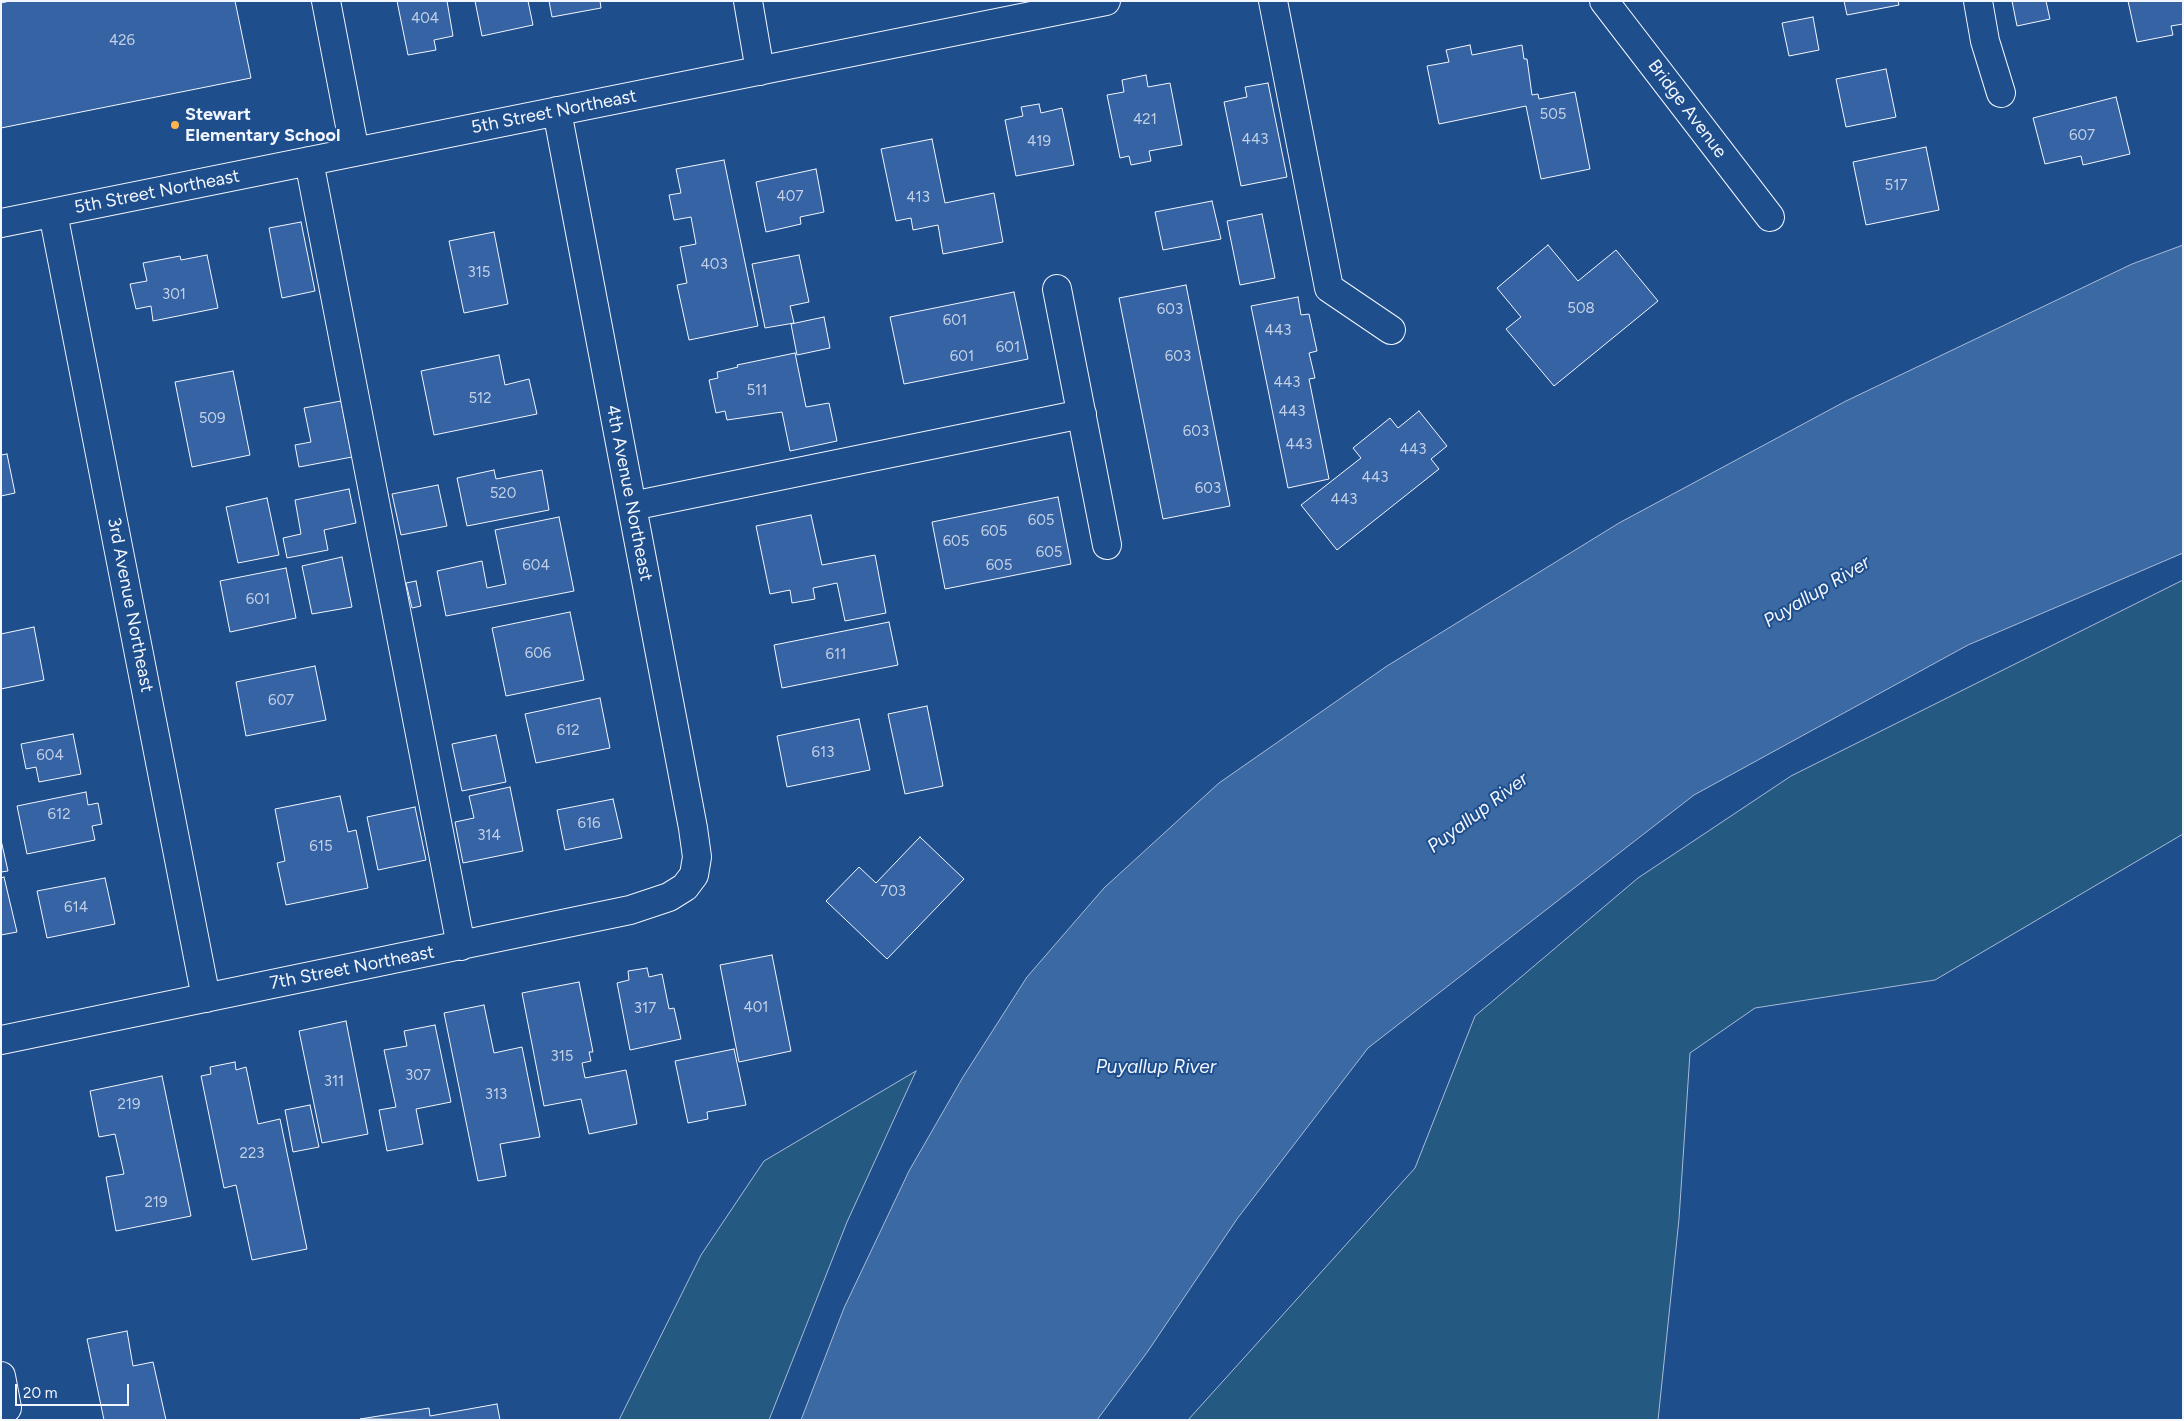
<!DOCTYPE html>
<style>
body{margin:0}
#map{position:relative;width:2184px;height:1421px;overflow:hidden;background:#1f4e8c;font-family:Figtree,sans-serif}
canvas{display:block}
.frame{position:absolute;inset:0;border:2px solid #f2f6ff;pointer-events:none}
.scale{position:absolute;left:15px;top:1384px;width:114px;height:22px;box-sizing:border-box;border:2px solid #f2f6ff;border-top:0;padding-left:6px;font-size:15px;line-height:18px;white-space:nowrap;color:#f2f6ff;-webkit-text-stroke:4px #1f4e8c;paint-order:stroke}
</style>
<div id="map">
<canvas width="2184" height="1421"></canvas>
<div class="frame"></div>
<div class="scale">20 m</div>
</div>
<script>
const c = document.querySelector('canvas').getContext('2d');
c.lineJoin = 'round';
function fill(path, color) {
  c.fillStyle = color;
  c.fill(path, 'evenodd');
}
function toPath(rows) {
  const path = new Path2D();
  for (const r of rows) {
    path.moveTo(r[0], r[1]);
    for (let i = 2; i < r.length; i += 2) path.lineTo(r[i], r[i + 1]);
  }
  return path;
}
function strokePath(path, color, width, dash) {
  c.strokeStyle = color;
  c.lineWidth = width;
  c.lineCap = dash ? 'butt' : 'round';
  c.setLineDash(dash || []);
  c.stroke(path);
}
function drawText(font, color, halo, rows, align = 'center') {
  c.font = font + ' Figtree,sans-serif';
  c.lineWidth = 4;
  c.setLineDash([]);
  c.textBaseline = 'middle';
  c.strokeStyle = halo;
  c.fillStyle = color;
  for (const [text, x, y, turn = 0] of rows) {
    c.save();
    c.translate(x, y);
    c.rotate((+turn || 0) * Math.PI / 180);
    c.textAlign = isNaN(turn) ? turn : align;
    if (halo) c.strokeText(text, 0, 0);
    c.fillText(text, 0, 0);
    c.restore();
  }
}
const green = toPath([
 [2183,580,2183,834,1935,980,1755,1008,1690,1053,1679,1219,1658,1420,1188,1420,1415,1168,1475,1016,1638,878,1791,776,2183,580],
 [916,1071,847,1222,769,1420,619,1420,701,1255,764,1161,916,1071]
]);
fill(green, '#245a82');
strokePath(green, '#a8bbd7', 1);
const water = toPath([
 [2183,245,2183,553,1968,645,1694,795,1368,1048,1237,1219,1148,1351,1097,1420,801,1420,844,1308,909,1171,963,1077,1027,977,1104,888,1219,783,1387,666,1619,523,1846,401,2132,264,2183,245]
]);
fill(water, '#3b69a3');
strokePath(water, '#a8bbd7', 1);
const building = toPath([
 [10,1,235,1,251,78,1,128,1,3,10,1],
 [397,1,447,1,453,36,434,40,436,50,408,55,397,1],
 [475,1,528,1,533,25,482,36,475,1],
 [549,1,600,1,601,8,552,17,549,1],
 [1844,1,1898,1,1899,5,1847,15,1844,1],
 [2012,1,2046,1,2050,19,2017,26,2012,1],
 [2128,1,2183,1,2183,24,2171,26,2173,35,2137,42,2128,1],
 [1813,17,1819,50,1789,56,1782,23,1813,17],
 [1470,45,1472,55,1522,45,1524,59,1527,59,1532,95,1538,94,1539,99,1575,92,1590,169,1541,179,1526,106,1439,124,1427,66,1449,62,1446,50,1470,45],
 [1886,69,1896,117,1846,127,1836,79,1886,69],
 [1146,75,1148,87,1170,83,1182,145,1149,151,1151,161,1131,165,1129,156,1120,158,1107,95,1124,92,1122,80,1146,75],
 [1268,83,1287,177,1241,186,1224,102,1247,97,1245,87,1268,83],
 [2116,97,2130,154,2083,165,2081,156,2045,164,2033,118,2116,97],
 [1039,104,1041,113,1062,108,1074,165,1016,176,1005,120,1023,116,1021,107,1039,104],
 [932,139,945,203,994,193,1003,242,943,254,938,225,913,230,911,218,896,221,881,149,932,139],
 [1926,147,1939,210,1866,225,1853,162,1926,147],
 [724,160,758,326,689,340,677,285,687,283,680,247,696,244,691,217,674,220,669,195,681,193,676,169,724,160],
 [816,169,824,212,800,217,801,224,766,232,756,182,816,169],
 [1212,201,1221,239,1163,250,1155,212,1212,201],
 [1262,214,1275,278,1240,285,1227,221,1262,214],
 [301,222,315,291,282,298,269,228,301,222],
 [494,232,508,304,464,313,449,241,494,232],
 [1548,245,1578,281,1616,250,1658,301,1554,386,1506,329,1521,317,1497,288,1548,245],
 [207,255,218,308,153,321,151,306,136,309,130,284,147,281,143,263,180,256,181,260,207,255],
 [799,255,809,302,790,306,794,323,765,328,752,264,799,255],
 [1186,285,1230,506,1163,519,1119,298,1186,285],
 [1014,292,1028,359,904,384,890,317,1014,292],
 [1298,297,1301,315,1309,314,1317,351,1309,353,1315,378,1309,379,1329,479,1288,488,1251,306,1298,297],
 [824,317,830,348,797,355,791,324,824,317],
 [795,353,806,407,829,403,837,441,790,451,782,412,727,420,725,411,716,413,709,380,718,378,717,372,738,367,737,365,795,353],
 [499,355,505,385,529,379,537,414,434,435,421,371,499,355],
 [233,371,250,455,192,467,175,382,233,371],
 [341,401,352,457,299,467,295,445,311,442,304,408,341,401],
 [1419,411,1447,446,1431,459,1439,469,1337,550,1301,505,1361,458,1353,448,1390,418,1398,428,1419,411],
 [7,454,15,493,1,496,1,455,7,454],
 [494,470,496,479,542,470,549,510,467,526,457,478,494,470],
 [438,485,447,526,401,535,392,494,438,485],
 [349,489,356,523,324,530,328,550,287,558,283,538,301,534,295,500,349,489],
 [1058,497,1071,564,945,589,932,522,1058,497],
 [267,498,279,555,238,563,226,507,267,498],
 [811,515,822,565,875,555,886,613,845,621,837,583,813,588,815,599,792,603,790,590,770,594,756,526,811,515],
 [559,517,574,591,446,616,437,571,482,561,487,588,506,584,495,530,559,517],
 [342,557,352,607,312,614,302,566,342,557],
 [286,568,296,618,230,632,220,581,286,568],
 [416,581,421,606,412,608,406,583,416,581],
 [570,612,584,680,506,696,492,628,570,612],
 [889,622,898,665,782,688,774,645,889,622],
 [34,627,44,680,1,689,1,634,34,627],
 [315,666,326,720,246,736,236,682,315,666],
 [600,698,610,748,536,763,525,714,600,698],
 [927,706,943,786,905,794,888,714,927,706],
 [859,719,870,770,787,787,777,736,859,719],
 [73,734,81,774,39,782,36,767,26,769,21,744,73,734],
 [496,735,506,782,462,791,452,744,496,735],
 [510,787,523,851,463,863,455,822,474,818,469,796,510,787],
 [86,792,88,805,98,803,102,824,92,826,95,840,27,854,17,806,86,792],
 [340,796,348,832,356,830,368,888,286,905,277,863,285,861,275,809,340,796],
 [613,799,622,838,565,850,557,810,613,799],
 [415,807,426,860,378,870,367,817,415,807],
 [920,837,964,879,887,959,826,901,859,867,876,883,920,837],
 [1,840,8,871,1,872,1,840],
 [4,877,17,932,1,935,1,878,4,877],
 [105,878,115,924,47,938,37,891,105,878],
 [772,955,791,1051,739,1062,720,965,772,955],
 [647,968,649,977,662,974,669,1009,674,1008,681,1039,630,1050,617,983,629,980,628,971,647,968],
 [579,982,593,1052,589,1052,591,1061,582,1063,585,1078,626,1070,637,1124,589,1134,581,1099,544,1106,522,993,579,982],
 [484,1005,494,1053,522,1047,540,1137,500,1144,506,1176,478,1181,444,1013,484,1005],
 [346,1021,368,1134,322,1143,299,1031,346,1021],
 [435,1025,451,1102,416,1109,423,1144,387,1151,379,1110,396,1107,384,1050,407,1046,404,1031,435,1025],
 [734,1049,746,1105,707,1112,708,1119,688,1123,675,1061,734,1049],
 [235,1062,236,1070,246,1067,258,1124,280,1119,307,1249,252,1260,236,1185,224,1188,201,1076,211,1074,210,1067,235,1062],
 [162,1076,191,1216,116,1231,106,1177,124,1174,115,1134,99,1137,90,1091,162,1076],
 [310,1105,319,1147,293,1152,285,1110,310,1105],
 [127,1331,133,1366,153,1362,166,1420,104,1420,87,1339,127,1331],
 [497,1404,500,1420,360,1419,429,1408,430,1416,497,1404]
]);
fill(building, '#3563a3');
strokePath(building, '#f2f6ff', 1);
const minor = toPath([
 [326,1,355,152],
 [748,1,760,71],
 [1273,1,1329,288,1391,330],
 [1604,1,1770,217],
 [1978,1,1985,41,2001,93],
 [309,161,461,946],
 [53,213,206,998],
 [1,223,1106,1],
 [1057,289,1107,545],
 [632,506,1082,414],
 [1,1040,630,910,669,897,685,887,694,875,697,857,693,828,557,111],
 [1,1376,7,1408]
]);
strokePath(minor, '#f2f6ff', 30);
strokePath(minor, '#1f4e8c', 28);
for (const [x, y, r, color] of [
 [175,125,5,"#ffb74d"]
]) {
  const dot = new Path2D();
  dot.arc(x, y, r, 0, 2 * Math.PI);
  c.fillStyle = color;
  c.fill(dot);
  strokePath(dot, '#1f4e8c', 2);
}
drawText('15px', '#c3d1e8', null, [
 ["404",425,19],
 ["426",122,41],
 ["505",1553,115],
 ["421",1145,120],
 ["607",2082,136],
 ["443",1255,140],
 ["419",1039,142],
 ["517",1896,186],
 ["407",790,197],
 ["413",918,198],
 ["403",714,265],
 ["315",479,273],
 ["301",174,295],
 ["508",1581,309],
 ["603",1170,310],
 ["601",955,321],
 ["443",1278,331],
 ["601",1008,348],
 ["601",962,357],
 ["603",1178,357],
 ["443",1287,383],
 ["511",757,391],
 ["512",480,399],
 ["443",1292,412],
 ["509",212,419],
 ["603",1196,432],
 ["443",1299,445],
 ["443",1413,450],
 ["443",1375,478],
 ["603",1208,489],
 ["520",503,494],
 ["443",1344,500],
 ["605",1041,521],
 ["605",994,532],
 ["605",956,542],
 ["605",1049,553],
 ["604",536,566],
 ["605",999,566],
 ["601",258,600],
 ["606",538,654],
 ["611",836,655],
 ["607",281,701],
 ["612",568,731],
 ["613",823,753],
 ["604",50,756],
 ["612",59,815],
 ["616",589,824],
 ["314",489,836],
 ["615",321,847],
 ["703",893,892],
 ["614",76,908],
 ["401",756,1008],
 ["317",645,1009],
 ["315",562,1057],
 ["307",418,1076],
 ["311",334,1082],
 ["313",496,1095],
 ["219",129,1105],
 ["223",252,1154],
 ["219",156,1203]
]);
drawText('18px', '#f2f6ff', '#1f4e8c', [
 ["Bridge Avenue",1687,109,53],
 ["5th Street Northeast",554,112,-11],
 ["5th Street Northeast",157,192,-11],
 ["4th Avenue Northeast",629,493,79],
 ["3rd Avenue Northeast",130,605,79],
 ["7th Street Northeast",352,968,-11]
]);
drawText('bold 18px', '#f2f6ff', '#1f4e8c', [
 ["Stewart",185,115],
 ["Elementary School",185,136]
], 'left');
drawText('italic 19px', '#f2f6ff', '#1f4e8c', [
 ["Puyallup River",1817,592,-31],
 ["Puyallup River",1478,813,-37],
 ["Puyallup River",1156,1067]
]);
</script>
